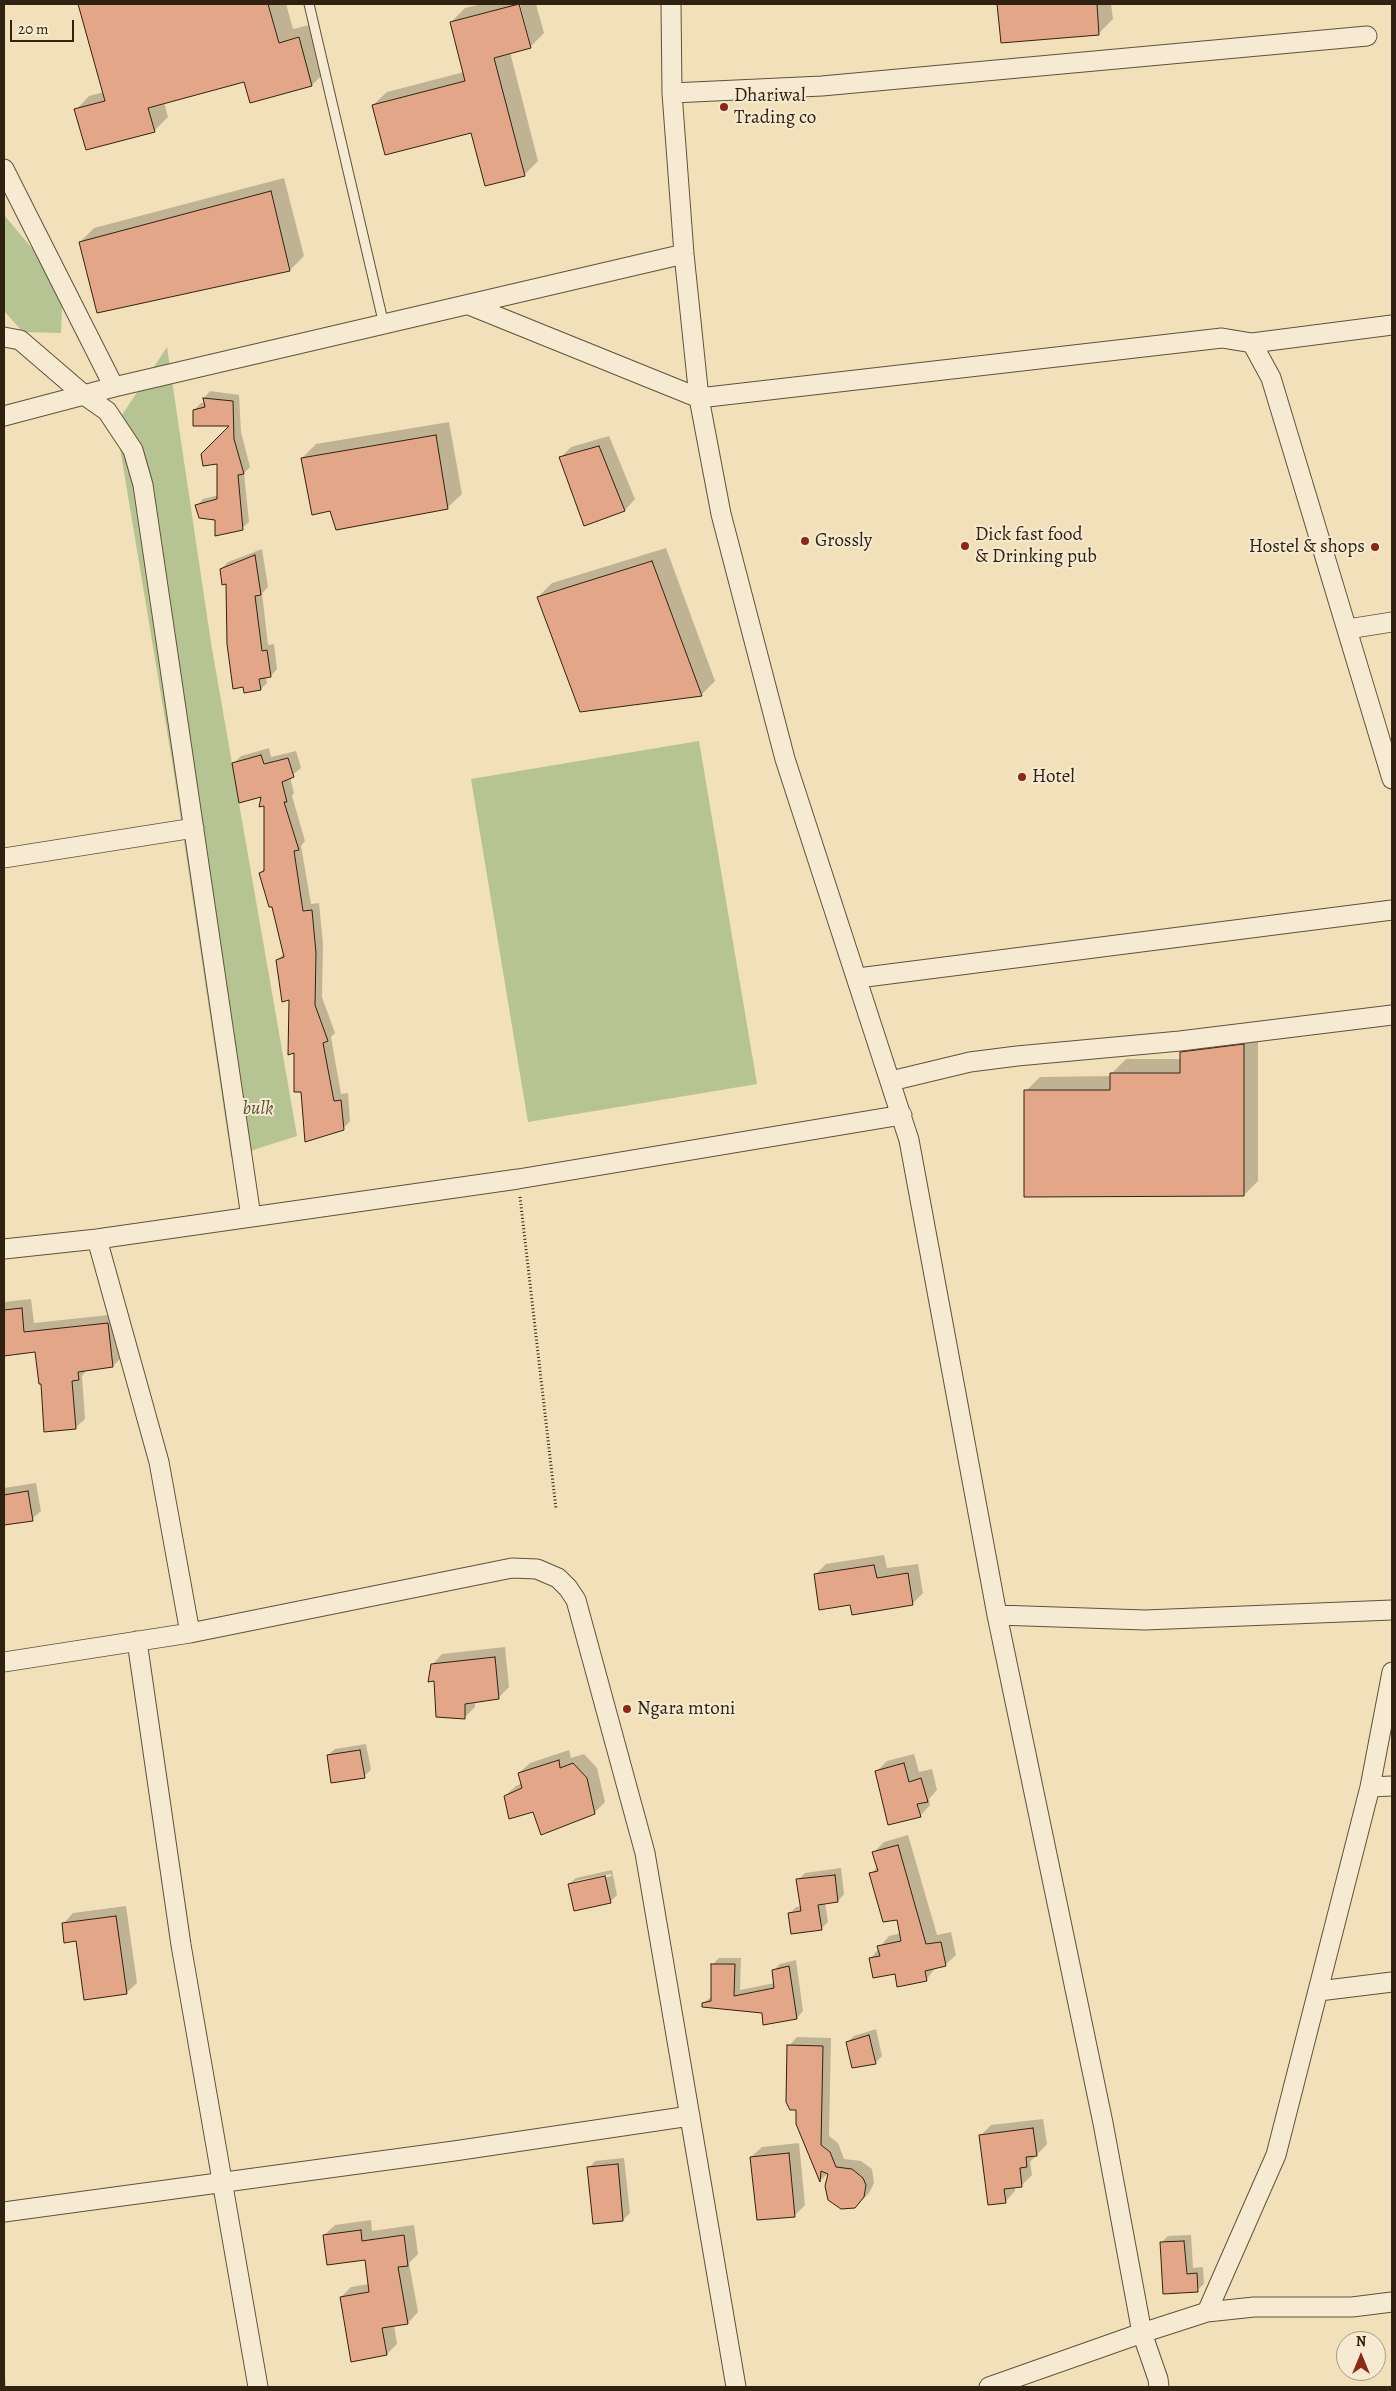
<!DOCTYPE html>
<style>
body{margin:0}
#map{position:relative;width:1396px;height:2391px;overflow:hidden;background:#f1e0b9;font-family:Alegreya,serif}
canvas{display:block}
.frame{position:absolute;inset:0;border:5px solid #302210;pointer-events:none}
.north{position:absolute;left:1336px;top:2331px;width:50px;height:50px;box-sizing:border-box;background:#f6ebd2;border:1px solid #a79b84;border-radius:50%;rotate:0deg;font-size:14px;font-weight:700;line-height:20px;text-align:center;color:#302210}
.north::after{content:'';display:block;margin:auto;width:18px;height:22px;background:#8f2418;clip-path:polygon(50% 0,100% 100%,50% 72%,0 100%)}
.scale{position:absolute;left:10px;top:20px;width:64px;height:22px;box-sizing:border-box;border:2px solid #302210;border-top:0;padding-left:6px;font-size:15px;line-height:18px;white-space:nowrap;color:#302210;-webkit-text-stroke:4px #f6ebd2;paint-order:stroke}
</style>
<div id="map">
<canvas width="1396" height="2391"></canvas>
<div class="frame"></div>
<div class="north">N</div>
<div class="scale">20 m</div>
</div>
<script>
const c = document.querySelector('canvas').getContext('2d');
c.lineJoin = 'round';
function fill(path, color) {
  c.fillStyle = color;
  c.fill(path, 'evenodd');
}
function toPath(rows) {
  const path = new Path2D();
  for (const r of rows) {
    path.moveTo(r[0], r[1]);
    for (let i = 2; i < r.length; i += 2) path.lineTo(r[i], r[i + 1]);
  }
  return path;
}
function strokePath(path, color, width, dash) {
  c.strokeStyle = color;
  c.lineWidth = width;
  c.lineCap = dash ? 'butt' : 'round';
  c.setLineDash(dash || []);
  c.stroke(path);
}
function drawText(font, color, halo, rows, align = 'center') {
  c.font = font + ' Alegreya,serif';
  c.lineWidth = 4;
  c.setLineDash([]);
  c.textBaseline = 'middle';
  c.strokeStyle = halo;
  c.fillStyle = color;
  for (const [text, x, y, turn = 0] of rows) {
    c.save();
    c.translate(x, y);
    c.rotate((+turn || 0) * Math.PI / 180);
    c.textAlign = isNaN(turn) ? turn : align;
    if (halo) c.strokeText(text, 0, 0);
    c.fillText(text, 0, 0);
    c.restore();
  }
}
fill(toPath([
 [4,215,63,285,61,333,23,332,4,311],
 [167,347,211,643,297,1136,231,1157,173,767,116,424],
 [699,741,757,1084,528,1122,471,779]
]), '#b6c392');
fill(toPath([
 [80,4,286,4,293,29,313,24,326,71,312,85,245,81,164,102,168,117,154,131,76,110,89,96,104,92],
 [482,4,518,4,527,39,529,39,520,4,536,4,544,33,530,47,510,52,538,161,524,175,472,131,373,105,387,92,464,72,451,22,465,8],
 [999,4,1111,4,1113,19,1099,33,1002,41],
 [284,178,304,256,290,270,80,242,94,228],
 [210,391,239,395,241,432,250,467,244,473,249,522,242,528,216,519,197,506,203,499,219,495,232,425,194,410,201,403,205,403,204,398],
 [449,422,462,494,448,507,337,528,331,510,302,458,316,444],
 [609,436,635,499,625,510,585,524,561,457,571,447],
 [666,548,715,681,701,695,538,597,552,583],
 [262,549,268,587,262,593,268,645,274,644,277,669,271,676,266,677,267,683,261,689,227,582,221,569,228,562],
 [269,748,271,757,296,751,301,768,290,777,294,793,292,796,305,841,301,846,311,904,319,903,323,944,322,997,335,1033,331,1037,341,1094,348,1093,350,1121,343,1129,302,1091,291,999,277,960,285,953,273,906,260,873,265,868,265,804,262,795,233,764,241,756],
 [1258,1031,1258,1181,1244,1195,1026,1091,1040,1077,1112,1076,1112,1073,1126,1059,1181,1059,1181,1053,1195,1039],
 [31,1299,34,1323,118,1314,123,1356,113,1366,88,1369,82,1376,85,1419,75,1428,42,1383,36,1351,4,1355,4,1302],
 [36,1483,41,1511,32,1519,4,1524,4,1488],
 [884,1555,887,1568,918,1564,923,1593,912,1604,851,1603,815,1575,826,1564],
 [505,1647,509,1687,499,1697,475,1701,475,1707,465,1717,435,1680,432,1665,442,1654],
 [366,1744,371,1770,364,1776,328,1755,335,1749],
 [569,1750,571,1758,584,1754,597,1768,605,1802,594,1813,534,1810,505,1796,516,1786,522,1783,519,1773,530,1763],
 [914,1754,919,1772,932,1769,937,1790,929,1799,930,1805,920,1816,877,1771,887,1761],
 [908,1835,937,1935,951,1932,956,1955,945,1965,936,1967,926,1980,871,1958,889,1936,901,1933,898,1919,871,1874,878,1866,874,1852,884,1842],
 [841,1868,844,1894,838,1901,825,1903,828,1922,821,1929,790,1913,796,1907,801,1906,798,1880,805,1873],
 [612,1870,617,1895,610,1902,569,1884,576,1878],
 [611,1874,612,1876,575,1884,575,1881],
 [126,1906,137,1983,126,1993,63,1924,73,1913],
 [719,1958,741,1958,740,1990,775,1983,774,1970,780,1964,796,1960,803,2011,797,2018,703,2003,713,1996,712,1965],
 [876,2029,882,2056,875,2063,847,2042,854,2036],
 [797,2037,831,2038,829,2136,838,2143,844,2159,861,2161,872,2169,874,2183,869,2193,860,2202,831,2170,821,2180,797,2124,797,2108,789,2046],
 [1043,2119,1047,2144,1030,2162,1032,2175,1021,2186,1015,2187,1015,2191,1005,2202,980,2136,991,2125],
 [799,2143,805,2205,795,2215,751,2157,762,2147],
 [624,2158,630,2213,623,2220,594,2223,589,2168,595,2161],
 [371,2220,372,2231,414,2225,418,2254,409,2263,418,2312,408,2323,394,2325,397,2344,387,2354,341,2297,351,2287,369,2284,366,2259,324,2235,335,2225],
 [1191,2235,1193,2268,1203,2267,1204,2284,1197,2290,1161,2243,1168,2236],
 [4,2363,6,2387,4,2387]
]), '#0003');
const building = toPath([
 [78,4,268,4,279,43,299,37,312,86,250,103,244,82,148,108,155,132,86,150,74,109,105,101,78,4],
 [519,4,531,48,494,58,525,176,485,186,471,133,385,155,372,105,465,81,450,22,519,4],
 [997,4,1097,4,1099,35,1001,43,997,4],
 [271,191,290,271,97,313,79,242,271,191],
 [203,398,233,401,234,439,244,474,238,475,243,530,215,536,215,520,199,518,195,505,217,499,217,464,203,466,201,454,229,426,193,426,193,410,205,407,203,398],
 [436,435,448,509,336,530,330,511,312,515,301,458,436,435],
 [599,446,625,511,584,526,559,457,599,446],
 [255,555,261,595,255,596,262,651,267,650,271,677,259,679,261,690,244,693,243,687,233,689,227,644,226,584,222,585,220,569,255,555],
 [652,561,702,696,580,712,537,597,652,561],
 [261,755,264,764,288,758,294,777,282,782,287,802,284,802,299,850,294,851,303,911,312,910,316,953,315,1005,328,1041,323,1043,334,1101,341,1100,344,1130,305,1142,301,1092,294,1092,294,1053,288,1055,289,1000,282,1002,276,960,284,957,272,907,269,907,259,873,264,871,264,806,259,807,261,797,239,803,232,763,261,755],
 [1244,1044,1244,1196,1024,1197,1024,1090,1110,1090,1110,1073,1180,1073,1180,1052,1244,1044],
 [22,1308,24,1332,108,1323,113,1367,78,1372,79,1380,72,1381,76,1429,44,1432,41,1384,39,1384,35,1352,4,1356,4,1310,22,1308],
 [28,1491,33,1521,4,1525,4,1495,28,1491],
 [874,1565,877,1578,908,1573,913,1605,852,1615,850,1605,819,1610,814,1574,874,1565],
 [495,1657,499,1699,465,1704,465,1719,436,1717,434,1681,428,1682,431,1664,495,1657],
 [360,1750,365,1778,331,1783,327,1755,360,1750],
 [559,1760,560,1768,573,1763,587,1778,595,1814,541,1835,533,1812,509,1819,504,1796,522,1788,518,1773,559,1760],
 [904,1763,909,1782,921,1778,928,1802,917,1804,921,1817,888,1825,875,1771,904,1763],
 [898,1845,926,1944,941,1942,946,1966,925,1971,927,1981,897,1987,895,1974,873,1978,869,1958,880,1956,877,1946,901,1941,897,1920,883,1922,869,1873,878,1871,872,1852,898,1845],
 [835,1875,838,1902,818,1905,822,1930,791,1934,788,1913,801,1911,796,1879,835,1875],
 [605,1876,611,1903,574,1911,568,1884,605,1876],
 [116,1916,127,1994,84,2000,76,1941,64,1943,62,1923,116,1916],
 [711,1964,735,1964,734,1996,774,1988,772,1970,789,1966,797,2019,763,2025,762,2013,702,2007,702,2003,711,2001,711,1964],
 [869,2035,876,2064,852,2068,846,2042,869,2035],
 [787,2045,823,2046,821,2145,830,2152,836,2167,852,2169,863,2178,866,2185,864,2197,855,2208,841,2209,828,2200,825,2186,828,2174,821,2171,820,2182,796,2124,796,2110,790,2110,786,2102,787,2045],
 [1033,2128,1037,2156,1026,2157,1027,2167,1020,2168,1022,2187,1004,2189,1006,2203,988,2205,979,2135,1033,2128],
 [789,2153,795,2217,757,2220,750,2157,789,2153],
 [618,2164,623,2221,593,2224,587,2167,618,2164],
 [361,2230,362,2241,404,2235,408,2266,398,2267,408,2324,382,2328,387,2355,351,2362,340,2297,369,2292,365,2260,327,2265,323,2235,361,2230],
 [1184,2241,1187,2274,1197,2273,1198,2292,1163,2294,1160,2242,1184,2241]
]);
fill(building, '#e4a688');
strokePath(building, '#302210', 1);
const lane = toPath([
 [309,4,384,325]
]);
const street = toPath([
 [671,4,672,93,684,254,699,398,721,514,785,759,909,1140,997,1615,1103,2123,1142,2333,1158,2379,1159,2387],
 [672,93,822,86,1367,36],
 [4,169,114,387],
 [469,305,699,398,1222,338,1252,343,1271,378,1392,779],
 [4,337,20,340,84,395,107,411,133,450,143,485,251,1217],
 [1252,343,1392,325],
 [4,416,114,387,684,254],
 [1348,629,1392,622],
 [4,858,194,828],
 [858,978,1392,910],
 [891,1081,970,1062,1017,1056,1180,1041,1392,1015],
 [97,1239,159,1462,190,1633],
 [4,1249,97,1239,518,1179,902,1115],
 [997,1615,1145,1620,1392,1610],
 [137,1641,181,1945,258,2387],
 [4,1662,190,1633,512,1568,537,1569,558,1578,568,1588,576,1600,645,1853,736,2387],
 [1370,1787,1392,1786],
 [1319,1991,1392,1982],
 [4,2212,454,2151,690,2116],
 [1207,2312,1276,2155,1370,1787,1392,1672],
 [989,2387,1142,2333,1207,2312,1254,2307,1352,2307,1392,2302]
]);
strokePath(lane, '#60523a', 11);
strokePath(street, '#60523a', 21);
strokePath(toPath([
 [520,1197,556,1509]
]), '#302210', 3, [1, 2.5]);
strokePath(lane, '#f6ebd2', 9);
strokePath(street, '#f6ebd2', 19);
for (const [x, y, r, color] of [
 [724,107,5,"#8f2418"],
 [805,541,5,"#8f2418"],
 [965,546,5,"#8f2418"],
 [1375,547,5,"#8f2418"],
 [1022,777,5,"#8f2418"],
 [627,1709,5,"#8f2418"]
]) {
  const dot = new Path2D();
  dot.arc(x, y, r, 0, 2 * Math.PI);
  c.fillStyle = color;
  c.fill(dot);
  strokePath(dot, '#f6ebd2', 2);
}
drawText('19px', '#302210', '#f6ebd2', [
 ["Dhariwal",734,96],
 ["Trading co",734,118],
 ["Dick fast food",975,535],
 ["& Drinking pub",975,557],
 ["Grossly",815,541],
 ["Hostel & shops",1365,547,"right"],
 ["Hotel",1032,777],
 ["Ngara mtoni",637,1709]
], 'left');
drawText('italic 19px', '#585237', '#f6ebd2', [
 ["bulk",258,1109]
]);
</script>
